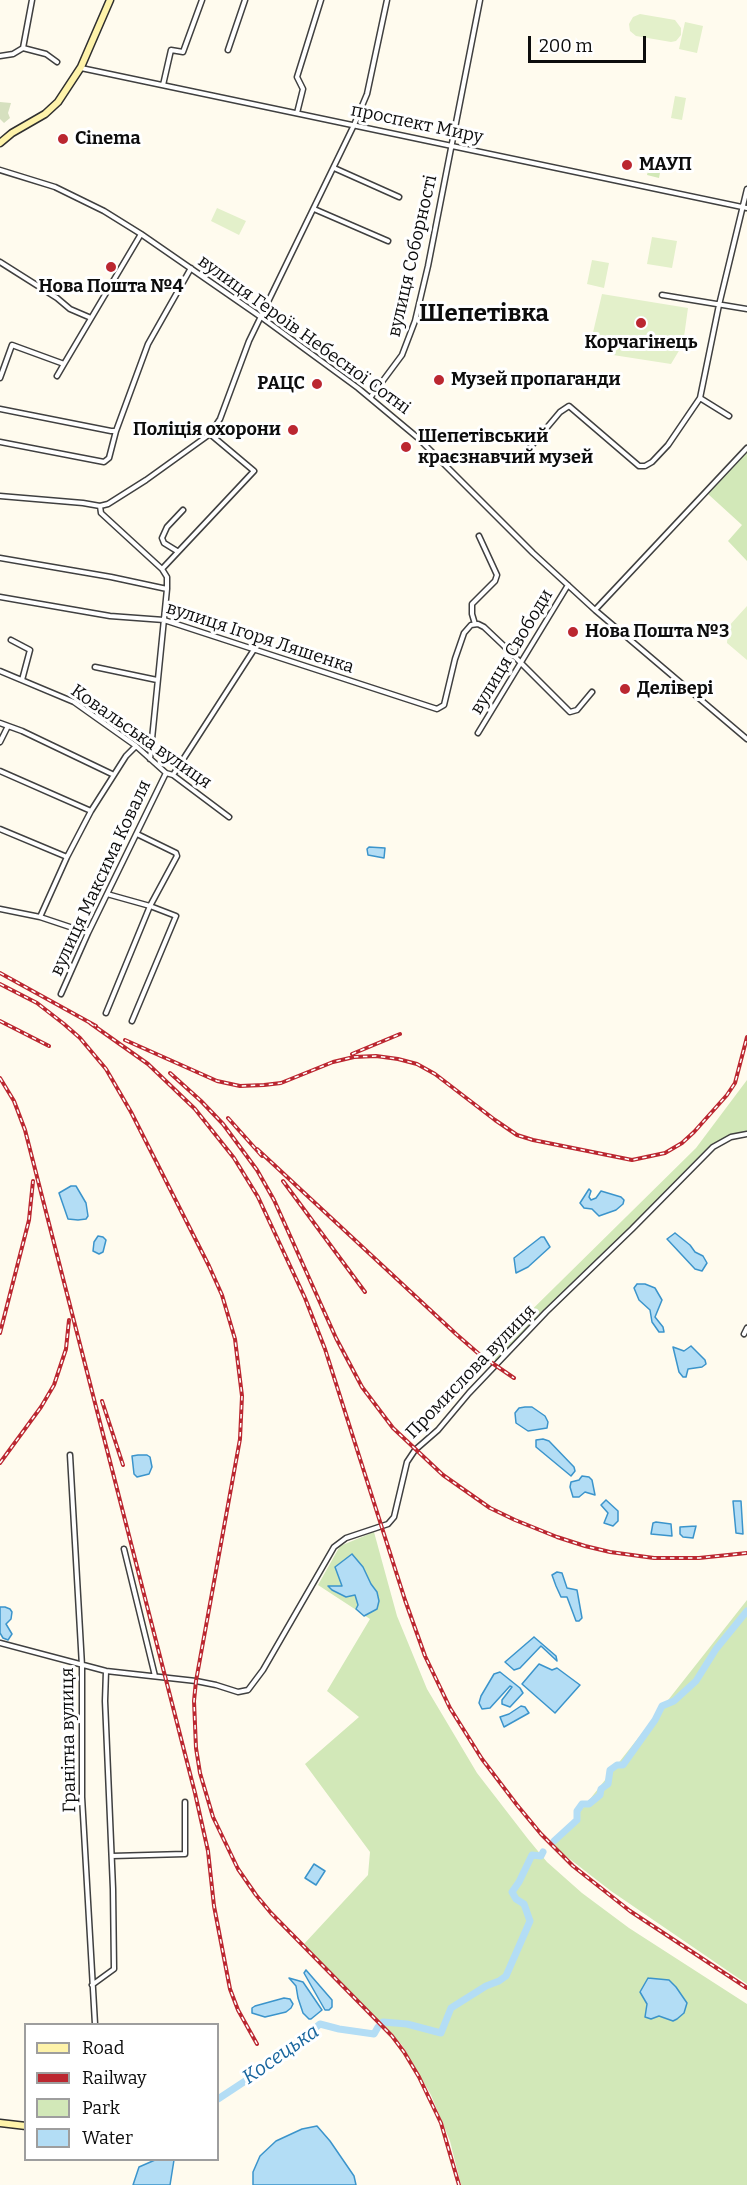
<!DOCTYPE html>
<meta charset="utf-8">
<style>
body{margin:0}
#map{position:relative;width:747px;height:2185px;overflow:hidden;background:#fffbee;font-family:Bitter,serif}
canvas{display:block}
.legend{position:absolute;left:24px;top:2023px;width:195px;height:138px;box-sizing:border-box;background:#fff;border:2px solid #9e9e9e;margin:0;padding:8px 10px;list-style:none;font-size:18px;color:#0d0d0d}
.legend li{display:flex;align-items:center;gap:12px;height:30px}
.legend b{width:30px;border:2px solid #9e9e9e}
.scale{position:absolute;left:528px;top:36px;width:118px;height:27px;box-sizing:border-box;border:3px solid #0d0d0d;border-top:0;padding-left:8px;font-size:18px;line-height:21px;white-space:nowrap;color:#0d0d0d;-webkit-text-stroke:4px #fff;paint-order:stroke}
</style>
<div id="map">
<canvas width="747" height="2185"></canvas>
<ul class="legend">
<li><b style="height:8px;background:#fef3aa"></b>Road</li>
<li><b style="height:8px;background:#bb2730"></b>Railway</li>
<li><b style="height:16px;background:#d2e8b8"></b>Park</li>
<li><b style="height:16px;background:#b3ddf5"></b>Water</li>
</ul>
<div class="scale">200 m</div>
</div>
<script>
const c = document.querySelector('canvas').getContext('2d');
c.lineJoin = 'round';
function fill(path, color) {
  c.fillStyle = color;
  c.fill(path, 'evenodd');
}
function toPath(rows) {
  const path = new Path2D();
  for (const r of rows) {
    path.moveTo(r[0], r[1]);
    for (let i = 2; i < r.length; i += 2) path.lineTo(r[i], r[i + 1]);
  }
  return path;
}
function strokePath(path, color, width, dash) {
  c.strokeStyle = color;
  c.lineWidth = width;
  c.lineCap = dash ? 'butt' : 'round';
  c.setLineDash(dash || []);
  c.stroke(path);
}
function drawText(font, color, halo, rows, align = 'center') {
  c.font = font + ' Bitter,serif';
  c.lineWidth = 6;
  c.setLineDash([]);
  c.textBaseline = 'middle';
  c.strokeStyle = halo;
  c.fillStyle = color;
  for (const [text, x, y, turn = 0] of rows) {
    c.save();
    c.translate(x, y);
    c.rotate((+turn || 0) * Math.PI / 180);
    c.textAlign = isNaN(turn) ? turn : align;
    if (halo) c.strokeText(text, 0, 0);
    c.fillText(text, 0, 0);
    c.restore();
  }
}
fill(toPath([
 [651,159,662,162,659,178,647,175],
 [463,305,481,308,480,317,462,314],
 [747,451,747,561,728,541,742,525,708,494],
 [747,1080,747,1134,731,1137,713,1147,497,1362,489,1352,696,1148],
 [374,1532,397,1616,427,1689,477,1773,528,1839,547,1862,582,1893,629,1928,747,2004,747,2185,461,2185,450,2141,431,2095,402,2045,304,1944,368,1875,370,1852,305,1764,359,1717,327,1691,370,1619,318,1585,340,1546],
 [747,1600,747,1984,611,1891,553,1846]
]), '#d2e8b8');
fill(toPath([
 [0,102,11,103,8,113,10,118,4,123,0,119]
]), '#d6e0bf');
fill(toPath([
 [640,14,675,20,681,28,681,35,676,41,671,42,636,36,630,31,629,24,633,17],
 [685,22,703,26,697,53,679,49],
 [675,96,686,98,682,120,671,118],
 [217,208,246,221,239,235,211,221],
 [652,237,677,241,672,268,647,264],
 [592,260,609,263,604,288,587,284],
 [602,294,688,308,683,344,671,364,613,355,591,341],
 [747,606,747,660,727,643,728,627]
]), '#e3f0ca');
const water = toPath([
 [369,847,385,848,384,858,368,855,367,849,369,847],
 [71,1186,76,1186,86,1203,88,1216,86,1219,78,1220,68,1219,59,1193,71,1186],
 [589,1189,591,1191,589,1197,591,1200,596,1198,601,1191,621,1197,624,1200,623,1204,616,1210,599,1216,592,1209,584,1208,580,1203,589,1189],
 [675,1233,690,1245,695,1252,703,1256,707,1263,702,1271,695,1269,667,1239,675,1233],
 [98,1236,103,1237,106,1240,103,1252,99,1254,93,1251,94,1242,98,1236],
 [541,1237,544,1237,550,1247,528,1267,516,1273,514,1258,541,1237],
 [637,1284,645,1284,655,1288,662,1300,655,1317,663,1327,664,1332,659,1332,652,1322,650,1310,639,1300,634,1288,637,1284],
 [691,1346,705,1360,706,1364,702,1367,688,1369,686,1377,683,1377,679,1372,673,1347,684,1351,691,1346],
 [525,1407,532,1407,545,1416,548,1422,547,1428,528,1431,516,1423,515,1413,519,1408,525,1407],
 [543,1439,549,1441,574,1467,575,1471,571,1476,536,1447,536,1440,543,1439],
 [138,1455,147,1455,150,1457,152,1467,149,1474,137,1477,134,1474,132,1456,138,1455],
 [582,1476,589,1477,592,1480,595,1495,585,1492,579,1497,573,1497,570,1487,571,1482,579,1480,582,1476],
 [606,1500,618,1511,618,1521,613,1526,604,1523,608,1513,601,1505,606,1500],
 [733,1501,741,1501,743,1534,736,1533,733,1501],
 [656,1522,671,1524,672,1536,651,1534,653,1523,656,1522],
 [696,1526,693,1538,683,1537,680,1534,680,1527,696,1526],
 [352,1554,363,1567,371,1584,377,1592,379,1601,377,1609,364,1616,356,1609,358,1605,355,1595,346,1597,332,1590,328,1586,342,1586,335,1567,352,1554],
 [557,1572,562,1573,567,1588,577,1590,582,1618,579,1621,576,1621,567,1597,561,1597,556,1586,552,1575,557,1572],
 [5,1607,10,1609,12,1612,11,1619,6,1624,12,1634,8,1640,3,1638,0,1633,0,1607,5,1607],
 [534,1637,556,1656,557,1661,541,1646,520,1668,514,1670,505,1662,534,1637],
 [539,1664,552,1670,557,1668,580,1685,555,1713,522,1684,539,1664],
 [500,1672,520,1688,523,1693,510,1707,502,1704,502,1700,512,1687,510,1686,490,1708,482,1709,479,1703,481,1696,494,1674,500,1672],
 [521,1706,525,1707,529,1713,504,1727,500,1717,509,1714,521,1706],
 [314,1864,325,1871,316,1885,305,1878,314,1864],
 [306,1970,332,2000,332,2007,329,2010,325,2010,304,1973,306,1970],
 [289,1978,303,1982,322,2010,311,2019,309,2019,303,2013,298,1998,296,1986,289,1978],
 [648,1978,669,1980,676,1987,687,2003,684,2013,677,2019,673,2021,659,2016,651,2019,645,2017,647,2004,640,1992,648,1978],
 [284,1998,290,1999,293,2004,291,2008,286,2012,265,2017,252,2013,252,2008,255,2006,284,1998],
 [296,2041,300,2042,302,2045,297,2046,280,2061,260,2070,282,2049,296,2041],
 [317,2126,330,2141,354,2176,356,2185,253,2185,253,2172,260,2156,276,2141,302,2129,317,2126],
 [155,2160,174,2160,170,2185,133,2185,139,2167,155,2160]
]);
fill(water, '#b3ddf5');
strokePath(water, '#3b94cb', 1.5);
strokePath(toPath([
 [554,1841,577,1820,577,1811,582,1804,589,1804,600,1795,601,1789,608,1784,610,1770,617,1765,623,1765,655,1720,662,1706,674,1701,696,1681,716,1649,747,1611],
 [383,2022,407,2024,441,2033,451,2008,486,1986,499,1981,506,1976,530,1921,524,1904,516,1899,512,1892,519,1882,532,1855,541,1856,543,1852],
 [293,2046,320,2024,339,2029,374,2034,378,2027],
 [218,2099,268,2066]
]), '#b3ddf5', 7);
const street = toPath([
 [23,48,46,54,57,62],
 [228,50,245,0],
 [0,56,13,54,23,48,32,0],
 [81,68,747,208],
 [163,85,171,50,183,52,202,0],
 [297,113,303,89,297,77,321,0],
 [334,168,399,197],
 [0,170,55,187,104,211,141,234,261,317,358,388,418,438,533,553,595,610,747,739],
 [314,209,388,241],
 [0,262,57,298,70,309,91,318],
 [662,295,747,309],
 [57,376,64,364],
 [0,378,12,345,64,364,141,234],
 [370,398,402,355,415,321,428,266,480,0],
 [700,398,729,416],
 [0,409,111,431,116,431,148,344,191,268],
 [0,442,104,462,109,458,116,431],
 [528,450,560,412,569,406,639,466,645,466,652,462,668,445,700,398,719,305,747,189],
 [0,496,83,503,100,506,108,504,146,480,210,434,220,419,249,341,354,125,367,94,387,0],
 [100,506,101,513,162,569],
 [177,551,164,543,162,538,167,527,183,510],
 [0,558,111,577,167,589],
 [0,597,110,616,164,620,437,709,444,705,455,659,464,633,471,625,478,624,484,627,503,645,570,712,577,710,592,692],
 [595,610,747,448],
 [475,624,472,614,472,604,495,581,497,575,479,536],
 [11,640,30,650,22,680],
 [95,667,157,680],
 [0,671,74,702,136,746,166,773,173,775,229,817],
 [0,723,22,731,114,775],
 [478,733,568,585],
 [0,742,8,726],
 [150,759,167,589,167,577,162,569,254,471,210,434],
 [0,771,91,811],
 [173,775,255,648],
 [0,829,67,857],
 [107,894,150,906,176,916,132,1021],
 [0,909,40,917,88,933],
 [40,917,67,857,91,811,126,756,136,746],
 [61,994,88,933,166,773],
 [106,1013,150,906,177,856,176,853,137,834],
 [744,1334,747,1328],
 [70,1455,82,1666,82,1797,95,2024],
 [124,1549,155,1676],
 [0,1643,106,1671,196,1681,216,1685,238,1692,248,1690,263,1670,334,1547,346,1538,388,1524,394,1517,407,1462,415,1450,438,1430,469,1393,546,1312,632,1229,713,1147,731,1137,747,1134],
 [112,1856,185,1854,185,1802],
 [92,1985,114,1969,113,1889,105,1701,106,1671]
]);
const secondary = toPath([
 [0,143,12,133,45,114,58,102,81,67,110,0],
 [0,2123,26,2126]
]);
strokePath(street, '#404040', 7);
strokePath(secondary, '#2f2f2f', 9);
strokePath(street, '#fff', 4);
strokePath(secondary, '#fef3aa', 6);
const rail = toPath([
 [0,973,96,1026],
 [0,984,37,1003,64,1024,80,1038,106,1069,131,1112,209,1266,222,1295,235,1339,242,1396,240,1439,196,1681,194,1701,196,1748,200,1773,213,1817,238,1869,256,1895,271,1913,392,2036,404,2052,419,2077,441,2123,459,2185],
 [0,1021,49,1046],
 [90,1023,148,1064,195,1109,234,1158,258,1197,305,1298,325,1349,405,1600,425,1656,450,1708,482,1759,517,1805,541,1834,573,1866,630,1911,747,1988],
 [125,1040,217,1081,240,1086,264,1085,281,1083,333,1062,354,1057,376,1056,398,1059,417,1064,435,1074,495,1120,517,1135,533,1140,632,1160,665,1153,682,1143,694,1132,727,1095,735,1083,747,1037],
 [352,1054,400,1034],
 [170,1073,201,1101,223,1124,257,1170,274,1200,336,1338,362,1387,393,1428,443,1475,490,1508,515,1520,557,1537,585,1546,610,1552,654,1558,699,1558,747,1553],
 [0,1078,14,1101,25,1130,195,1793,208,1851,214,1906,230,1989,238,2010,257,2044],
 [228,1118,262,1156],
 [257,1149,456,1334,479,1354,514,1378],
 [283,1181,365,1292],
 [0,1333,29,1220,33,1181],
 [102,1401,123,1465],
 [0,1463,41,1407,54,1385,66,1349,69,1320]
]);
strokePath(rail, '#bb2730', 4);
strokePath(rail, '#fff', 1.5, [4.5]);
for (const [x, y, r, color] of [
 [63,139,6,"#bb2730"],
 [627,165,6,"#bb2730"],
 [111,267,6,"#bb2730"],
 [641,323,6,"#bb2730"],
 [439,380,6,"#bb2730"],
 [317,384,6,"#bb2730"],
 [293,430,6,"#bb2730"],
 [406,447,6,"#bb2730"],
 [573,632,6,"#bb2730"],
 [625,689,6,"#bb2730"]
]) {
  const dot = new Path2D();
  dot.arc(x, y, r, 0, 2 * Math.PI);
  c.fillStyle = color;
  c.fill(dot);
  strokePath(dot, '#fff', 2);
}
drawText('18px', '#0d0d0d', '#fff', [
 ["проспект Миру",417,124,12],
 ["вулиця Соборності",413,256,-77],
 ["вулиця Героїв Небесної Сотні",304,335,36],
 ["вулиця Ігоря Ляшенка",260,638,18],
 ["вулиця Свободи",512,652,-59],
 ["Ковальська вулиця",141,737,35],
 ["вулиця Максима Коваля",101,878,-65],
 ["Промислова вулиця",471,1372,-46],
 ["Гранітна вулиця",69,1740,-91]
]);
drawText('bold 18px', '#0d0d0d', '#fff', [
 ["Cinema",75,139],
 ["МАУП",639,165],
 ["Нова Пошта №4",111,287,"center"],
 ["Корчагінець",641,343,"center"],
 ["Музей пропаганди",451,380],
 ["РАЦС",305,384,"right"],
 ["Поліція охорони",281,430,"right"],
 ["Шепетівський",418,437],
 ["краєзнавчий музей",418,458],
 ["Нова Пошта №3",585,632],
 ["Делівері",637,689]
], 'left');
drawText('italic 20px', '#18659d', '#fff', [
 ["Косецька",281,2055,-35]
]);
drawText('bold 24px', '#0d0d0d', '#fff', [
 ["Шепетівка",484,314]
]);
</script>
